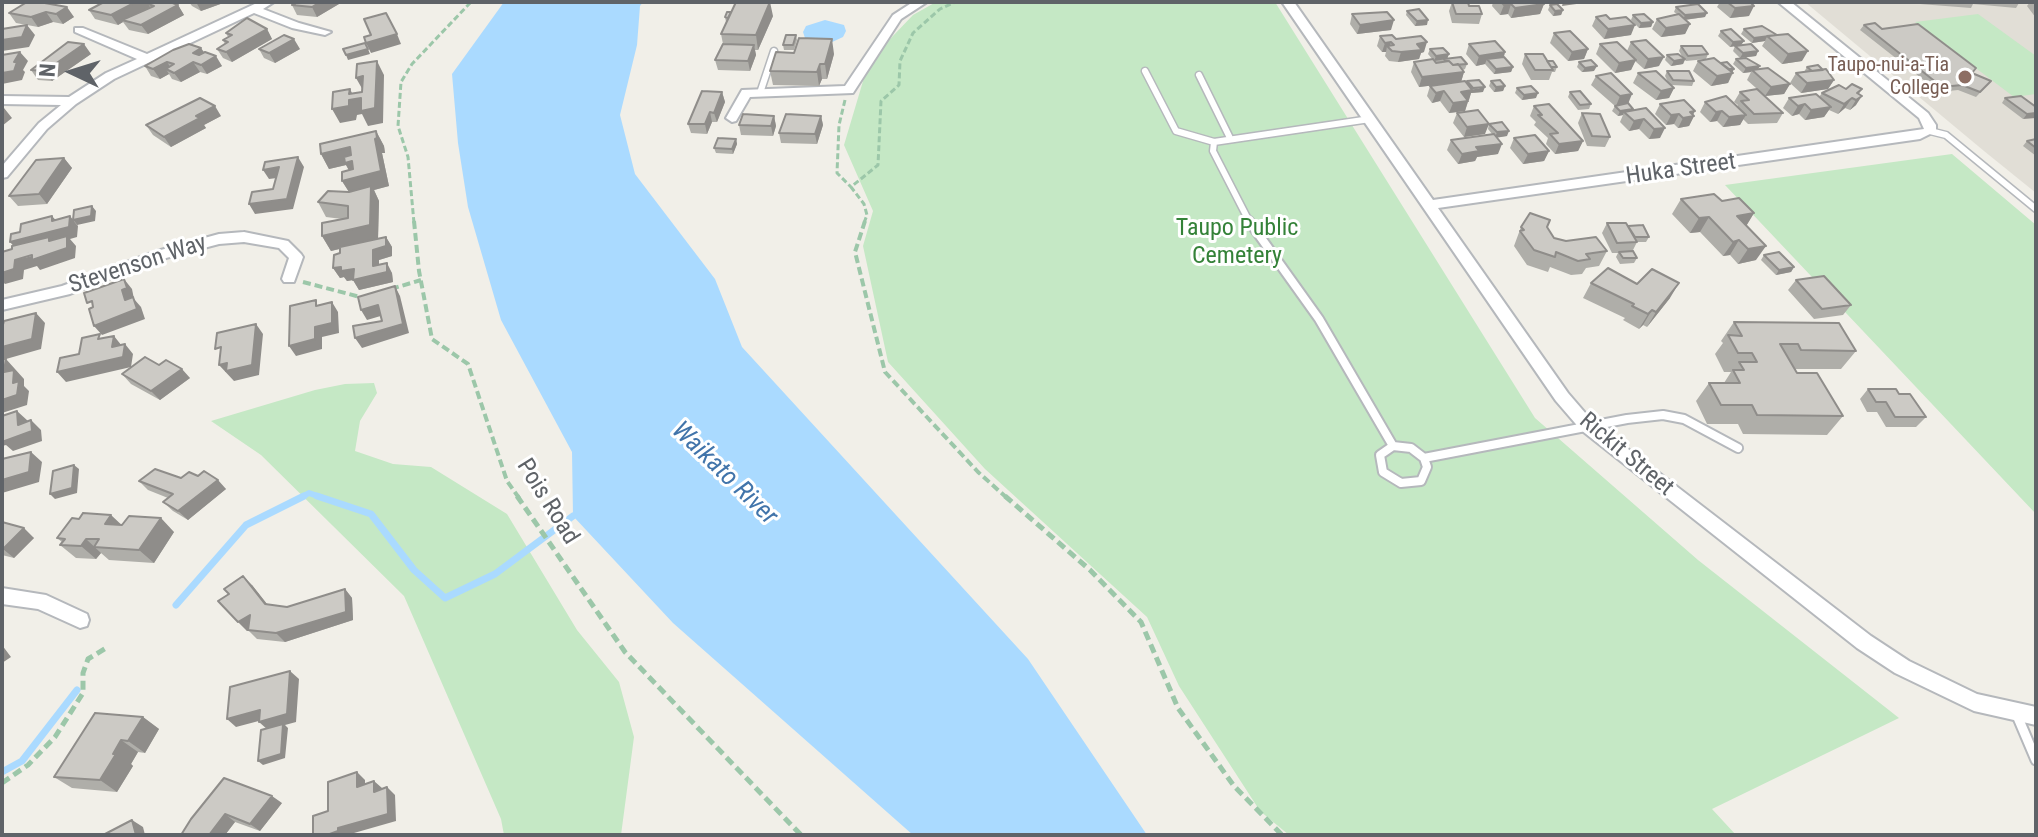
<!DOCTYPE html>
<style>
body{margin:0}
#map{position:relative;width:2038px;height:837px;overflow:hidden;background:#f1efe8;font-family:"Roboto Condensed",sans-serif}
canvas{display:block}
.frame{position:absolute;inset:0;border:4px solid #5f6368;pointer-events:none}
.north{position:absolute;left:32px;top:32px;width:80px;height:80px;-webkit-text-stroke:6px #fff;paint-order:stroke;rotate:274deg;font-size:22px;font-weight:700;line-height:32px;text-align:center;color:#5f6368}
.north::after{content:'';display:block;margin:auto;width:28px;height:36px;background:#5f6368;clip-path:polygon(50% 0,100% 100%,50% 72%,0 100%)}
</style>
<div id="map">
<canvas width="2038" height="837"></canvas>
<div class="frame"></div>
<div class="north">N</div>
</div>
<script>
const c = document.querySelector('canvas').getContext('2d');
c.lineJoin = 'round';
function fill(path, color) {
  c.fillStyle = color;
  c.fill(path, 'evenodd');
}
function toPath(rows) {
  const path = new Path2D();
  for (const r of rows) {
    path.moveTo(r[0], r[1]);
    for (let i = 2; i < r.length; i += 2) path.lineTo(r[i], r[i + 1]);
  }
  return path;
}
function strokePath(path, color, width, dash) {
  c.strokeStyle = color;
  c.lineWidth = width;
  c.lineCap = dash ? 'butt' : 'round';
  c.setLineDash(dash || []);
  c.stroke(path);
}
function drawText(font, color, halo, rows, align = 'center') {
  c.font = font + ' "Roboto Condensed",sans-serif';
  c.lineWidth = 6;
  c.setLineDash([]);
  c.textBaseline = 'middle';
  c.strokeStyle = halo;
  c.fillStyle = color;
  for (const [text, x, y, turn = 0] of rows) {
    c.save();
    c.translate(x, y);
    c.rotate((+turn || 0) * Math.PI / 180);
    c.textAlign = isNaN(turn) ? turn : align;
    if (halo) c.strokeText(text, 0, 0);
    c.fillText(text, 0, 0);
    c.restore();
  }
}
fill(toPath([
 [1805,2,2036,2,2036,193,1984,151]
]), '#e1ded6');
fill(toPath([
 [936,2,1275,2,1535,418,1698,560,1899,718,1712,809,1736,835,1289,835,1260,811,1179,686,1147,617,985,469,888,362,863,246,873,211,844,145,869,61,913,15],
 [1978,14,2036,56,2036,94,2014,97,1915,22],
 [1952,154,2036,225,2036,514,1725,185],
 [374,383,377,393,360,421,355,451,393,464,431,467,507,514,577,630,619,682,634,737,621,835,504,835,501,819,404,596,261,455,211,421,315,390,345,384]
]), '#c5e8c5');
fill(toPath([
 [504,2,643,2,640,6,637,45,620,115,635,174,715,279,742,347,1028,659,1147,835,913,835,673,623,573,516,572,452,501,320,468,207,458,143,452,74],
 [825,20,844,25,846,31,843,37,830,43,805,38,803,32,806,26]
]), '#aadaff');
strokePath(toPath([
 [300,498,309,493,323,498]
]), '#aadaff', 6);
strokePath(toPath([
 [317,496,371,514,414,570,445,598,495,574,573,516],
 [176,605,246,525,304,496],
 [2,772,22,761,77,690]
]), '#aadaff', 7);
const laneFar2 = toPath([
 [1145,71,1176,131,1214,142],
 [1199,75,1230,138],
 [760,93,774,51],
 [1930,131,1946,135,2036,209],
 [1250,223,1213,151,1214,142,1370,119]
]);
const laneFar1 = toPath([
 [1249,221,1319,319,1393,446],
 [1393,446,1411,448,1424,458,1427,467,1421,481,1401,483,1383,472,1380,455,1393,446],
 [1424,458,1627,419,1663,415,1684,419,1738,448]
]);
const lane = toPath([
 [2016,713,2036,760]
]);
const street = toPath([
 [259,2,274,2,263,9,299,23,331,32,325,35,292,28,254,13,114,79,76,104,47,129,7,177,2,178,2,166,39,123,61,105,2,104,2,96,69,97,106,73,137,59,75,32,75,28,83,28,147,54,259,2],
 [913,2,927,2,901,19,853,93,750,97,736,121,732,122,726,118,742,90,845,86,893,15,913,2],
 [1282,2,1294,2,1433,200,1924,129,1919,118,1778,2,1791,2,1928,113,1936,125,1936,131,1920,139,1438,208,1568,393,1593,422,1871,636,1909,661,1977,694,2036,707,2036,725,1974,711,1895,673,1857,648,1581,430,1556,401,1282,2],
 [244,232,288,241,301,254,303,257,294,282,284,282,282,279,289,258,279,248,244,242,219,244,166,258,70,294,2,310,2,300,62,286,157,251,219,234,244,232],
 [2,588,46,595,87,614,89,620,87,626,80,628,38,609,2,604,2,588]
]);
strokePath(laneFar2, '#b5b8bc', 9);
strokePath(laneFar1, '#b5b8bc', 12);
strokePath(lane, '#b5b8bc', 13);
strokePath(street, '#b5b8bc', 4);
strokePath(toPath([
 [845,100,839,125,837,173,851,187],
 [414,223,408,157,398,126,401,82,412,64,471,2],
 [864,223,867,215,864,204,851,187,878,165,881,101,899,85,900,61,913,33,940,9,955,2]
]), '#9cc7a9', 3, [6, 3]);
strokePath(toPath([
 [414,221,419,271,432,339,468,364,507,481,519,498],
 [865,221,855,252,885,372,978,472,1007,498],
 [303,282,364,298],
 [391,289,421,280]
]), '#9cc7a9', 4, [8, 4]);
strokePath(toPath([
 [517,496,625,652,801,835],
 [1005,496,1090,570,1141,622,1178,708,1234,786,1282,835],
 [2,783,28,765,55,737,83,693,83,673,88,659,106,648]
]), '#9cc7a9', 5, [9, 5]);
strokePath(laneFar2, '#fff', 6);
strokePath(laneFar1, '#fff', 8);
strokePath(lane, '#fff', 9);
fill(street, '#fff');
fill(toPath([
 [27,2,50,2,48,4,74,17,63,24,53,22,38,27,16,23,9,13],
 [189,2,226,2,201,11,192,6],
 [298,2,338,2,339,4,317,17,297,15,292,5],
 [1452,2,1482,14,1479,24,1452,23,1449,11],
 [1493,2,1542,2,1544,4,1540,14,1511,18,1508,14,1500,15,1492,6],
 [1720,2,1750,2,1749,16,1730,18,1717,7],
 [1919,2,2018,2,2019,3,2016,8,1973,4,1971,8,1920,4],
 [2030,2,2036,2,2036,18,2027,6],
 [150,3,178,5,184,15,148,34,129,30,123,22,118,25,95,19,89,10],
 [1550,5,1563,10,1561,15,1553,16,1548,10],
 [1676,7,1705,17,1685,20,1690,24,1685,34,1661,37,1652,29,1657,19,1677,14,1674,12],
 [1407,11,1427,25,1415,26,1406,15],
 [1352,14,1391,30,1357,34,1350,24],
 [1633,15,1653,22,1651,27,1639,28,1631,20],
 [773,16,758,50,755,50,756,55,750,71,718,70,715,60,723,44,721,34,726,22,725,17],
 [1596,17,1631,35,1604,39,1592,26],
 [1864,25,1882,29,1972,74,1991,81,1976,97,1958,90,1939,92,1860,30],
 [1762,26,1802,61,1782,64,1762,46,1765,41,1752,43,1741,34,1744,29],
 [267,29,272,39,232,62,223,58,217,49,225,44,223,40,228,37,226,33],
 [1721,31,1744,41,1741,45,1758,51,1756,56,1740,58,1733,51,1735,46,1730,47,1718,36],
 [1554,33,1588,49,1584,59,1568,61,1550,43],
 [796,35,797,40,794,50,784,50,783,45],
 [1380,36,1396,39,1424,52,1421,53,1419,59,1398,62,1389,61,1385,56,1386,52,1382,52,1377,46],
 [1631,42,1659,66,1644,69,1635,61,1631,70,1615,73,1596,54,1600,44,1627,51],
 [1469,44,1505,52,1504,57,1513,67,1511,72,1494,74,1485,64,1476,66,1466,54],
 [1681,46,1708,54,1706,59,1686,61,1685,60,1683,64,1671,66,1665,60,1667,55,1683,58,1679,51],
 [201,48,204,52,222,66,207,74,200,72,181,82,172,79,169,74,160,79,151,76,145,66],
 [259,49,300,49,275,63,264,58],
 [1430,49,1449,54,1447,59,1467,64,1465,69,1463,70,1464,72,1461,82,1419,87,1411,72,1414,62,1433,60,1428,54],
 [794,53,834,54,827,79,822,79,819,86,773,85,770,71],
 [91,54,52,81,38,80,31,70],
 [1525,54,1547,61,1557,67,1555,72,1552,72,1549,80,1531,80,1522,64],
 [1736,59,1758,69,1790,84,1784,94,1765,96,1747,80,1751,72,1743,73,1733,64],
 [1698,61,1721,63,1733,73,1728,83,1711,86,1693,71],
 [1579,62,1594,71,1582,72,1577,67],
 [1807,67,1834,80,1828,89,1801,93,1790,83,1796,73,1804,72],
 [1667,71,1694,81,1692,86,1671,85,1674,88,1669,98,1656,100,1633,83,1638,73,1669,84,1665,76],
 [1611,73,1628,104,1633,109,1632,111,1646,108,1660,138,1649,139,1639,129,1629,131,1620,122,1623,115,1618,116,1612,111,1615,106,1591,85,1596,76],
 [1467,81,1483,92,1471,93,1465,111,1449,113,1440,101,1432,103,1427,96,1430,86,1466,83],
 [1491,81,1505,86,1503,91,1494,92,1489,86],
 [1517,88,1536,98,1522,100,1515,93],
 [1846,89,1862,89,1859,94,1856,105,1850,110,1845,108,1838,114,1829,110,1824,117,1805,120,1799,114,1792,116,1783,108,1789,98,1819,97,1822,93],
 [722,92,725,102,717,122,712,122,707,134,691,133,688,124],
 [1570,92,1591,104,1589,109,1578,110,1568,97],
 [1740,92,1783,113,1777,123,1748,124,1743,119,1740,125,1723,127,1717,121,1710,122,1700,112,1705,102,1737,107,1738,105,1734,102],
 [2005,98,2036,107,2023,119,2002,103],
 [1660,104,1694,116,1689,126,1678,128,1674,124,1666,125,1655,114],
 [1534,106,1583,141,1578,151,1555,154,1546,144,1548,138,1534,125,1536,122,1530,116],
 [1457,113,1485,134,1464,137,1453,123],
 [1582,113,1610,137,1605,147,1587,146,1578,123],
 [221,116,204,125,206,128,171,147,153,135,146,125],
 [774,116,776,126,773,136,741,135,739,125],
 [821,116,823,125,817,144,781,143,779,133],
 [1489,124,1507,136,1497,137,1498,154,1477,157,1475,161,1458,164,1447,150,1451,140,1492,134,1488,129],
 [376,131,384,146,385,153,382,153,389,186,374,190,379,201,378,239,386,237,392,247,392,256,379,260,379,265,392,273,393,282,359,290,353,280,347,281,344,277,340,278,333,268,340,253,340,249,331,251,322,236,342,219,326,217,318,202,349,192,342,181,349,170,346,165,329,169,321,154],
 [1514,138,1549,151,1544,161,1523,164,1510,148],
 [736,139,737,144,733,154,716,153,714,148],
 [2036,139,2036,156,2023,146,2027,141],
 [64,158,72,168,47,204,18,206,9,196],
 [1681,199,1722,201,1754,213,1746,226,1756,260,1738,264,1730,255,1723,256,1700,232,1690,233,1672,214],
 [1607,223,1628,226,1649,237,1646,242,1637,242,1632,252,1637,258,1634,263,1620,264,1616,257,1618,253,1612,253,1602,233],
 [1521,227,1547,227,1554,238,1607,251,1599,266,1586,268,1582,274,1571,275,1550,267,1548,272,1527,265,1514,246],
 [1764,255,1794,267,1791,272,1776,275,1761,260],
 [1796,280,1851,305,1843,315,1814,319,1788,290],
 [1591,283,1637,284,1670,298,1647,327,1643,325,1639,329,1623,320,1625,318,1583,298],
 [1734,322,1856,351,1841,369,1794,369,1797,373,1843,416,1827,435,1743,434,1738,424,1707,424,1696,401,1709,383,1724,383,1731,372,1724,372,1715,354,1723,343,1721,341],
 [159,365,190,378,160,400,131,384,122,374],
 [1868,389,1899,394,1926,417,1916,427,1886,427,1877,412,1867,412,1860,399],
 [198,476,226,489,188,520,173,511,163,502,168,498,148,490,139,481],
 [2,522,34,538,14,558,2,555],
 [122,525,174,532,154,563,109,560,101,553,96,559,76,558,60,545,62,542,57,538],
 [252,585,267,604,287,607,345,589,352,598,353,620,285,642,257,639,248,630,247,631,229,594],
 [143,717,159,729,145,753,138,752,131,764,133,766,117,792,72,788,54,777],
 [282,803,260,831,235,822,225,835,181,835,191,819]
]), '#afaea9');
fill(toPath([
 [136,2,150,2,152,5,148,4,150,7,125,21,122,20,123,22,118,25,111,15],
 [196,2,226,2,201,11],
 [320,2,338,2,339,4,317,17,312,7],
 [770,2,773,16,758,50,756,35],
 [1563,2,1591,2,1562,6],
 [1511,4,1508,14,1500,15,1504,5],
 [1544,4,1540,14,1511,18,1515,8],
 [178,5,184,15,148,34,141,25],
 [1754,6,1749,16,1730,18,1735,8],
 [67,7,74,17,63,24,56,14],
 [1563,10,1561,15,1553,16,1555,11],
 [46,12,53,22,38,27,31,17],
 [1707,13,1705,17,1683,20,1685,15],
 [1394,20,1391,30,1357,34,1360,25],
 [1428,20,1427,25,1415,26,1417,21],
 [1653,22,1651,27,1639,28,1641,23],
 [1690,24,1685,34,1661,37,1666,28],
 [27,25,35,35,29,47,2,51,2,40],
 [1635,25,1631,35,1604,39,1608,29],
 [267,29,272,39,232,62,226,52],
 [397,34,401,44,371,53,366,43],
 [1767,36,1765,41,1752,43,1754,38],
 [294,39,300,49,275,63,269,53],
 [832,39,834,54,827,79,825,64],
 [1744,41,1741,45,1730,47,1733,42],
 [1391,42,1389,48,1387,46,1386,52,1382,52,1385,43],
 [1427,42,1424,52,1421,53,1419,59,1398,62,1401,52,1417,44],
 [84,44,91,54,52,81,45,71],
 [754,45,756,55,750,71,748,61],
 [201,48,207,58,193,53],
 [368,49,370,54,348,60,346,55],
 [1588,49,1584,59,1568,61,1572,52],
 [1758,51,1756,56,1740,58,1743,53],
 [1808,51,1802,61,1782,64,1788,54],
 [20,52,28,61,23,70,25,72,22,80,2,84,2,73,14,62],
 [1505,52,1502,62,1487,59,1485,64,1476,66,1479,56],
 [1449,54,1447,59,1434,61,1436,56],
 [216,56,222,66,207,74,201,65],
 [1664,57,1659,66,1644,69,1648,59],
 [1685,59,1683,64,1671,66,1674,61],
 [1636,60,1631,70,1615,73,1619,63],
 [377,61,384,75,383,123,368,126,362,114,357,115,356,120,340,123,332,109,349,94,350,89,355,99,361,98],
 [167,62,173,71,166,69,169,74,160,79,153,69],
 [193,62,200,72,181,82,174,73],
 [820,64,822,79,819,86,817,72],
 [1597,66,1594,71,1582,72,1585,68],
 [1760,66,1757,71,1752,70,1751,72,1743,73,1746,68],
 [1513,67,1511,72,1494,74,1496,69],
 [1734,69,1728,83,1711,86,1717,76,1724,70],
 [1464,72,1461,82,1419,87,1422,77],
 [363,76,364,92,356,78],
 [1834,80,1828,89,1801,93,1807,83],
 [1790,84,1784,94,1765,96,1771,87],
 [1505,86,1503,91,1494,92,1496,87],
 [1485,87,1483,92,1471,93,1469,100,1457,102,1461,92],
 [1674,88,1669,98,1656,100,1661,91],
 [1444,91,1440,101,1432,103,1436,93],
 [722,92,725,102,717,122,714,113],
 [1538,93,1536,98,1522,100,1524,95],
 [1632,94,1628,104,1616,106,1620,96],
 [1862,96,1856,105,1850,110,1856,100],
 [1852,98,1845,108,1838,114,1844,104],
 [1468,101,1465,111,1449,113,1453,103],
 [1805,104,1799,114,1792,116,1798,106],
 [215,106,221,116,204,125,206,128,171,147,164,137,196,116],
 [1831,107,1824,117,1805,120,1811,110],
 [4,108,12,118,2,126,2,109],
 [1633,109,1631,114,1624,112,1623,115,1618,116,1620,111],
 [1695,111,1692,117,1694,116,1689,126,1678,128,1683,118,1690,112],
 [1722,111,1717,121,1710,122,1716,112],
 [710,112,712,122,707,134,705,124],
 [2036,113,2036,118,2023,119,2027,114],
 [1679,114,1674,124,1666,125,1671,115],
 [1746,115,1740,125,1723,127,1729,117],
 [774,116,776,126,773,136,771,126],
 [821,116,823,125,817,144,815,134],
 [1644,119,1639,129,1629,131,1634,121],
 [1489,124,1485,134,1464,137,1467,127],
 [1665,128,1660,138,1649,139,1654,129],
 [376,131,384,146,385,153,382,153,389,186,374,190,379,201,378,239,331,251,322,236,370,225,342,181,381,171,375,139],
 [1509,131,1507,136,1495,138,1497,132],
 [736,139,737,144,733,154,732,149],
 [1583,141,1578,151,1555,154,1559,144],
 [1502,144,1498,154,1477,157,1475,161,1458,164,1462,154,1476,147],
 [350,147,358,162,353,178,346,165,329,169,321,154],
 [1549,151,1544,161,1523,164,1528,154],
 [298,157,304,167,293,209,255,214,249,204,287,199],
 [64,158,72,168,47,204,39,194],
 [279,167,285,177,269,179,263,170],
 [92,206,96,211,95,221,77,225,73,220],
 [1754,213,1745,228,1737,216],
 [52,216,61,226,70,216,78,226,77,237,70,239,76,246,75,258,40,270,37,266,24,270,23,279,5,284,2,281,2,273,15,260,67,248,19,252,10,242,52,221],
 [1709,217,1700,232,1690,233,1699,218],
 [386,237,392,247,392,256,379,260,379,274,387,263,392,273,393,282,359,290,353,280,347,281,344,277,340,278,333,268,341,267,373,266,373,250],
 [1739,240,1730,255,1723,256,1733,242],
 [1766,246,1756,260,1738,264,1748,249],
 [1794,267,1791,272,1776,275,1779,270],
 [124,279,132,289,134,299,141,307,145,319,102,335,94,326,125,300,122,290],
 [1679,283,1670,298,1647,327,1656,312],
 [395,286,400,296,409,333,362,348,355,338,403,324],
 [332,302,338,312,339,333,322,337,322,349,296,356,289,346,315,327],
 [378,305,384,315,367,320,361,310],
 [1652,310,1643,325,1639,329,1648,314],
 [36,313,45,323,41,349,6,359,24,379,24,386,29,391,27,405,2,413,2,347],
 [256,324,263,334,259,375,234,381,219,365],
 [114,336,122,346,112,347],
 [125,344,133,354,131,367,66,382,57,372],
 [182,369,190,378,160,400,151,391],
 [17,411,28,421,28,432,31,420,41,430,42,441,13,451,6,445,2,446,2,433,18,425],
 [31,452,42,462,39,482,2,493,2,480],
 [74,465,79,469,77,493,55,499,50,494],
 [218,480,226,489,188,520,178,511],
 [111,515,126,529,105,524],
 [161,518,174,532,154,563,139,550],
 [24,528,34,538,14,558,3,549],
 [86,539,101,553,96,559,81,546],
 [243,576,252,585,274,613,265,604],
 [345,589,352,598,353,620,285,642,276,633],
 [250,615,259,624,247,631,238,622],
 [2,645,11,657,2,663],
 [290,671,299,679,296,722,285,725,288,728,285,758,263,765,258,761,268,730,259,722],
 [260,710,270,718,236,727,227,719],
 [143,717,159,729,145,753,128,741],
 [121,740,138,752,131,764,133,766,117,792,100,780],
 [357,772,365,780,365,794,357,787],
 [374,781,382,788,382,799,374,792],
 [387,787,395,795,396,821,347,835,327,835],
 [272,796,282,803,260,831,250,824],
 [225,814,235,822,225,835,209,835],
 [132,820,143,827,145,835,136,835]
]), '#8f8d8a');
const building = toPath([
 [27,2,39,2,67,7,56,14,46,12,31,17,9,13,27,2],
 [104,2,136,2,111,15,89,10,104,2],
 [152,2,170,2,178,5,141,25,122,20,154,6,148,4,152,2],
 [298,2,320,2,312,7,292,5,298,2],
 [736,2,770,2,756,35,721,34,736,2],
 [1452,2,1468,2,1469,6,1479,6,1482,14,1456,14,1452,2],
 [1501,2,1542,2,1544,4,1515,8,1511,4,1504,5,1501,2],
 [1727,2,1750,2,1754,6,1735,8,1727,2],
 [1557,4,1563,10,1555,11,1550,5,1557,4],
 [1698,4,1707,13,1685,15,1676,7,1698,4],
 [1419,9,1428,20,1417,21,1407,11,1419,9],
 [727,12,731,12,728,18,725,17,727,12],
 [1387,12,1394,20,1360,25,1352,14,1387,12],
 [386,13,397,34,366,43,364,37,371,35,364,19,386,13],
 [1644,14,1653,22,1641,23,1633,15,1644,14],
 [1679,14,1690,24,1666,28,1657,19,1679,14],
 [1606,15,1610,19,1626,17,1635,25,1608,29,1596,17,1606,15],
 [247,18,267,29,226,52,217,49,228,42,223,40,232,35,226,33,247,18],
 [1875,23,1882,29,1918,24,1976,68,1972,73,1991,81,1980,92,1962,85,1942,87,1864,25,1875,23],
 [27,25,22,37,2,40,2,29,27,25],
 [1762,26,1777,35,1754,38,1744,29,1762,26],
 [1731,29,1744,41,1733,42,1721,31,1731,29],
 [1570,31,1588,49,1572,52,1554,33,1570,31],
 [1788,34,1808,51,1788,54,1767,36,1788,34],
 [284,35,294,39,269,53,259,49,284,35],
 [786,35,796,35,793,45,783,45,786,35],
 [1392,35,1396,39,1421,36,1427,42,1417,44,1422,50,1401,52,1392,51,1387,46,1394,45,1391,42,1385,43,1380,36,1392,35],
 [799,38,832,39,825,64,820,64,817,72,770,71,776,52,794,53,799,38],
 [1646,40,1664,57,1648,59,1631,42,1646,40],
 [1495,41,1505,52,1479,56,1469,44,1495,41],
 [68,42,84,44,45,71,31,70,68,42],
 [1617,42,1636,60,1619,63,1600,44,1617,42],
 [365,43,368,49,346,55,343,49,365,43],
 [189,44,201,48,193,53,199,55,205,52,216,56,201,65,193,62,174,73,166,69,174,64,167,62,153,69,145,66,173,50,189,44],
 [723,44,754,45,748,61,715,60,723,44],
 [1751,44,1758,51,1743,53,1735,46,1751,44],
 [1681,46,1702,46,1708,54,1688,56,1681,46],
 [1443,48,1449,54,1436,56,1430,49,1443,48],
 [20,52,14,62,17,62,14,71,2,73,2,55,20,52],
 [1525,54,1543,54,1553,70,1535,70,1525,54],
 [1678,54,1685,59,1674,61,1667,55,1678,54],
 [1461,57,1467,64,1453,65,1449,61,1445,61,1444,59,1461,57],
 [1504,57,1513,67,1496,69,1487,59,1504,57],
 [1714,58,1733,73,1717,76,1698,61,1714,58],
 [1746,58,1760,66,1746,68,1736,59,1746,58],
 [1433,59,1436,63,1449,61,1453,65,1458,64,1464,72,1422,77,1414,62,1433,59],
 [1591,60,1597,66,1585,68,1579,62,1591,60],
 [377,61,375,108,361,111,361,98,349,100,349,106,332,109,333,92,350,89,349,94,362,92,363,76,356,78,357,64,377,61],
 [1547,61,1553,61,1557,67,1551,67,1547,61],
 [1727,62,1734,69,1729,69,1721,63,1727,62],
 [1818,65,1823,70,1812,71,1807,67,1818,65],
 [1768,68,1790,84,1771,87,1752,70,1768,68],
 [1826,69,1834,80,1807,83,1796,73,1826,69],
 [1656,71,1674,88,1661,91,1638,73,1656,71],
 [1667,71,1689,71,1694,81,1673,80,1667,71],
 [1611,73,1632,94,1620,96,1596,76,1611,73],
 [1479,80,1485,87,1473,88,1467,81,1479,80],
 [1500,80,1505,86,1496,87,1491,81,1500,80],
 [1465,81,1472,90,1461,92,1468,101,1453,103,1444,91,1436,93,1430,86,1465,81],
 [1852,84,1862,89,1857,93,1862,96,1856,100,1852,98,1844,104,1822,93,1839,85,1846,89,1852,84],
 [1531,86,1538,93,1524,95,1517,88,1531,86],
 [1757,89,1783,113,1754,114,1741,101,1749,100,1740,92,1757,89],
 [702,91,722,92,714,113,710,112,705,124,688,124,702,91],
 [1580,91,1591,104,1580,105,1570,92,1580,91],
 [1816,94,1831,107,1811,110,1805,104,1798,106,1789,98,1816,94],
 [1726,96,1746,115,1729,117,1722,111,1716,112,1705,102,1726,96],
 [2021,96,2036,107,2036,113,2027,114,2005,98,2021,96],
 [200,98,215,106,196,116,200,118,164,137,146,125,200,98],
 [1684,100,1695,111,1690,112,1694,116,1683,118,1679,114,1671,115,1660,104,1684,100],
 [1628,103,1633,109,1620,111,1615,106,1628,103],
 [1549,104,1583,141,1559,144,1550,134,1558,133,1538,115,1542,115,1534,106,1549,104],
 [1646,108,1665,128,1654,129,1644,119,1634,121,1624,112,1646,108],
 [1478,110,1489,124,1467,127,1457,113,1478,110],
 [1582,113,1600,114,1610,137,1592,136,1582,113],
 [743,114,774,116,771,126,739,125,743,114],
 [786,114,821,116,815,134,779,133,786,114],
 [1502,122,1509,131,1497,132,1489,124,1502,122],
 [376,131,377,138,375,139,381,171,342,181,342,172,353,169,352,161,345,163,344,157,351,155,350,147,321,154,320,144,376,131],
 [1494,134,1502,144,1476,147,1479,151,1462,154,1451,140,1494,134],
 [1535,135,1549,151,1528,154,1514,138,1535,135],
 [718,138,736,139,732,149,714,148,718,138],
 [2036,139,2036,148,2027,141,2036,139],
 [298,157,287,199,249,204,252,192,273,189,279,167,263,170,265,162,298,157],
 [64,158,39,194,9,196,36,160,64,158],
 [371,186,370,225,322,236,322,223,348,218,348,206,318,202,328,191,349,192,371,186],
 [1714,194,1722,201,1739,198,1754,213,1737,216,1766,246,1748,249,1739,240,1733,242,1709,217,1699,218,1681,199,1714,194],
 [92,206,91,216,73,220,74,210,92,206],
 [1530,213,1550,220,1547,227,1554,238,1566,241,1596,237,1607,251,1586,254,1590,259,1578,261,1556,252,1555,257,1534,250,1520,231,1524,230,1521,227,1530,213],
 [52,216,52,221,70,216,69,227,10,242,11,234,20,232,21,224,52,216],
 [1607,223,1626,223,1637,242,1617,243,1607,223],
 [1643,225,1649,237,1635,237,1628,226,1643,225],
 [67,236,67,248,32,260,32,255,15,260,14,269,2,273,2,252,12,249,12,246,49,237,49,241,67,236],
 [386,237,386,246,373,250,373,266,387,263,387,272,353,280,354,269,341,271,341,267,333,268,334,255,340,253,340,247,386,237],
 [1633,251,1637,258,1623,258,1619,252,1633,251],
 [1779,252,1794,267,1779,270,1764,255,1779,252],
 [1608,268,1637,284,1652,269,1679,283,1656,312,1652,310,1648,314,1632,306,1634,304,1591,283,1608,268],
 [1824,276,1851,305,1822,309,1796,280,1824,276],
 [124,279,127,288,122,290,125,300,133,297,137,309,94,326,89,309,93,307,92,301,87,303,84,293,124,279],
 [395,286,403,324,355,338,353,326,382,321,378,305,361,310,358,297,395,286],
 [316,300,316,306,332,302,332,323,315,327,315,339,289,346,290,306,316,300],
 [36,313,32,339,2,347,2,328,4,321,36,313],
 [1734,322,1839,323,1856,351,1801,350,1798,344,1780,344,1797,373,1817,373,1843,416,1757,415,1752,405,1721,405,1709,383,1740,383,1733,370,1744,370,1739,362,1757,362,1752,353,1738,353,1728,335,1742,336,1734,322],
 [256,324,252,365,226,371,227,363,219,365,221,347,215,349,217,333,256,324],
 [100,334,98,339,114,336,112,347,125,344,123,357,57,372,60,358,79,354,82,338,100,334],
 [145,357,159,365,166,360,182,369,151,391,122,374,145,357],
 [6,358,4,372,14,370,13,383,19,381,17,395,2,400,2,360,6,358],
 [1868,389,1896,389,1899,394,1910,394,1926,417,1895,417,1886,402,1876,402,1868,389],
 [17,411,18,425,31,420,32,431,2,442,2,416,17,411],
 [31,452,29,472,2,480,2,459,31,452],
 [74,465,72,488,50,494,53,471,74,465],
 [155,469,181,478,189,472,198,476,204,471,218,480,178,511,163,502,173,494,139,481,155,469],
 [83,513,111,515,105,524,122,525,129,516,161,518,139,550,94,547,99,539,86,539,81,546,60,545,65,539,57,538,72,518,79,519,83,513],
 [2,522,24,528,3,549,2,549,2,522],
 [243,576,265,604,287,607,345,589,346,612,276,633,248,630,250,615,238,622,218,601,229,594,224,589,243,576],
 [290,671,287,714,259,722,260,710,227,719,230,687,290,671],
 [95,713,143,717,128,741,121,740,113,754,116,754,100,780,54,777,95,713],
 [283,724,281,754,258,761,261,730,283,724],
 [357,772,357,787,374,781,374,792,387,787,388,814,338,828,338,831,327,835,313,835,313,816,328,811,328,782,357,772],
 [224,778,272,796,250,824,225,814,209,835,181,835,191,819,224,778],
 [132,820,136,835,106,835,105,834,132,820]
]);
fill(building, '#cccac5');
strokePath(building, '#8f8d8a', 2);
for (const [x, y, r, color] of [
 [1965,77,8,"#8d6e63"]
]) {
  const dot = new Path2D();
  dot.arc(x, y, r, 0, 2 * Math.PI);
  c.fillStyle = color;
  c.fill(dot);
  strokePath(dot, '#fff', 3);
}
drawText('20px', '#785e54', '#fff', [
 ["Taupo-nui-a-Tia",1949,66],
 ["College",1949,89]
], 'right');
drawText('24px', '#5f6368', '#fff', [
 ["Huka Street",1681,170,-8],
 ["Stevenson Way",138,265,-18],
 ["Rickit Street",1626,455,40],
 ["Pois Road",547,502,58]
]);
drawText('24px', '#348238', '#fff', [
 ["Taupo Public",1237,229],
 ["Cemetery",1237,257]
]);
drawText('italic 26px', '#4174aa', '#fff', [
 ["Waikato River",724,474,44]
]);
</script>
